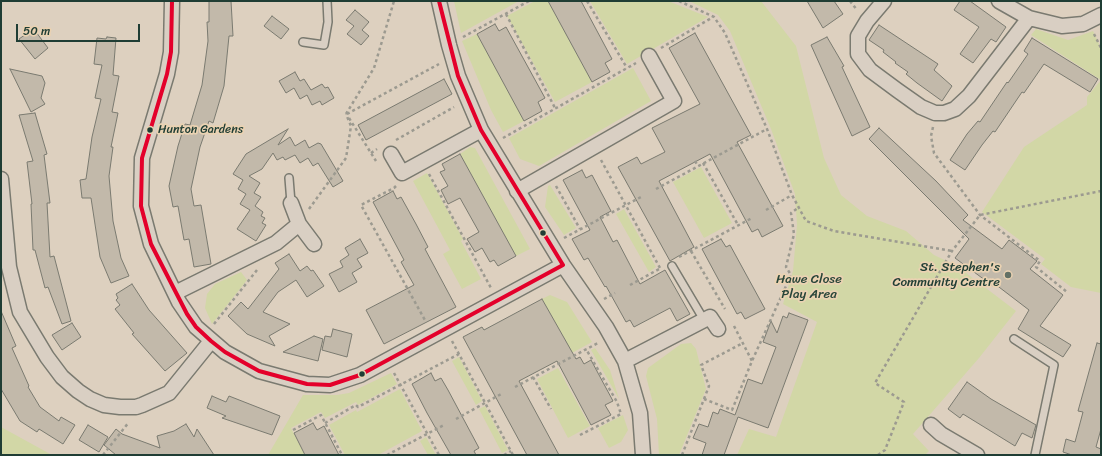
<!DOCTYPE html>
<style>
body{margin:0}
#map{position:relative;width:1102px;height:456px;overflow:hidden;background:#ddd0bf;font-family:Sriracha,sans-serif}
canvas{display:block}
.frame{position:absolute;inset:0;border:2px solid #1f3d34;pointer-events:none}
.scale{position:absolute;left:16px;top:24px;width:124px;height:18px;box-sizing:border-box;border:2px solid #1f3d34;border-top:0;padding-left:5px;font-size:12px;line-height:14px;white-space:nowrap;color:#1f3d34;-webkit-text-stroke:3px #ead2b2;paint-order:stroke}
</style>
<div id="map">
<canvas width="1102" height="456"></canvas>
<div class="frame"></div>
<div class="scale">50 m</div>
</div>
<script>
const c = document.querySelector('canvas').getContext('2d');
c.lineJoin = 'round';
function fill(path, color) {
  c.fillStyle = color;
  c.fill(path, 'evenodd');
}
function toPath(rows) {
  const path = new Path2D();
  for (const r of rows) {
    path.moveTo(r[0], r[1]);
    for (let i = 2; i < r.length; i += 2) path.lineTo(r[i], r[i + 1]);
  }
  return path;
}
function strokePath(path, color, width, dash) {
  c.strokeStyle = color;
  c.lineWidth = width;
  c.lineCap = dash ? 'butt' : 'round';
  c.setLineDash(dash || []);
  c.stroke(path);
}
function drawText(font, color, halo, rows, align = 'center') {
  c.font = font + ' Sriracha,sans-serif';
  c.lineWidth = 3.5;
  c.setLineDash([]);
  c.textBaseline = 'middle';
  c.strokeStyle = halo;
  c.fillStyle = color;
  for (const [text, x, y, turn = 0] of rows) {
    c.save();
    c.translate(x, y);
    c.rotate((+turn || 0) * Math.PI / 180);
    c.textAlign = isNaN(turn) ? turn : align;
    if (halo) c.strokeText(text, 0, 0);
    c.fillText(text, 0, 0);
    c.restore();
  }
}
fill(toPath([
 [454,1,519,1,461,33],
 [535,1,548,1,592,82,555,102,507,16],
 [590,1,668,1,708,17,627,64],
 [689,1,761,1,796,46,824,158,841,195,867,216,906,231,934,255,957,266,1016,311,979,358,913,434,929,451,925,455,737,455,749,429,776,437,817,322,783,304,793,271,797,225,795,194,771,129,730,31,718,15],
 [1036,29,1068,40,1093,31,1101,48,1101,293,1071,287,1041,264,1045,259,982,212,1024,147,1087,105,1087,97,1101,80,1031,35],
 [477,34,524,121,503,132,491,110,462,41],
 [633,68,651,101,539,166,520,159,509,138],
 [470,147,475,148,530,249,516,256,460,154],
 [701,167,732,223,704,238,673,182],
 [427,173,463,239,461,241,481,279,462,289,443,254,450,250,413,181],
 [550,185,576,228,564,235,545,207,548,186],
 [624,209,656,267,649,272,616,214],
 [241,272,247,280,212,324,205,308,207,294,215,284],
 [550,295,567,302,592,342,572,353,542,299],
 [691,343,696,349,706,389,679,455,659,455,657,419,646,376,648,368,681,344],
 [595,348,610,370,619,399,591,350],
 [459,357,482,401,476,405,452,361],
 [558,368,590,426,568,438,537,379],
 [391,373,397,384,358,405,356,402,325,418,321,412,291,428,305,455,268,455,303,395,337,395,349,393],
 [400,389,422,431,378,455,345,455,329,425,356,410,357,412],
 [485,406,508,450,502,453,479,409],
 [623,415,628,430,621,442,609,448,598,428],
 [1,427,52,455,1,455],
 [426,437,436,455,428,455,420,441]
]), '#d2d7a6');
const building = toPath([
 [209,1,231,1,233,36,229,36,224,86,213,123,209,121,200,147,191,189,194,206,201,205,211,264,194,267,189,239,184,240,178,206,173,207,169,186,178,146,185,124,190,125,202,85,208,41,207,22,209,22,209,1],
 [548,1,581,1,612,59,605,63,610,72,592,82,548,1],
 [807,1,834,1,843,14,823,28,807,1],
 [960,1,970,1,1006,27,996,42,991,39,973,63,960,54,979,27,954,10,960,1],
 [355,10,369,22,362,30,369,36,361,45,347,34,354,26,346,20,355,10],
 [272,16,289,29,281,39,264,26,272,16],
 [495,24,499,31,506,27,545,98,538,102,542,111,524,121,477,34,495,24],
 [879,25,938,64,934,70,952,86,942,101,917,83,906,74,908,72,895,63,896,62,883,52,884,50,869,40,879,25],
 [29,32,36,32,48,48,35,59,19,39,29,32],
 [695,33,751,135,737,142,783,226,762,237,758,229,752,232,710,154,659,181,694,247,670,261,618,167,637,157,641,164,665,152,652,128,700,104,669,48,695,33],
 [107,37,116,38,113,75,119,76,112,112,118,113,111,147,113,147,109,176,113,221,121,258,129,276,111,283,100,257,91,198,82,198,80,180,86,179,92,137,101,99,95,98,102,65,94,64,97,38,106,39,107,37],
 [827,37,844,66,842,67,870,127,852,136,811,45,827,37],
 [1032,38,1098,79,1090,92,1044,64,1024,93,1022,92,995,132,993,131,982,145,965,170,950,160,967,134,978,121,980,122,1007,82,1008,83,1028,54,1024,51,1032,38],
 [10,69,42,76,45,83,41,98,45,104,31,112,10,69],
 [295,72,300,81,304,79,311,90,322,84,325,88,328,87,334,98,322,105,320,101,312,105,307,95,300,99,294,88,286,93,279,81,295,72],
 [444,79,452,94,366,140,358,125,444,79],
 [35,113,47,154,44,155,50,203,47,203,50,257,54,256,71,321,62,324,48,287,45,288,35,250,33,250,31,204,32,204,27,162,33,161,19,115,35,113],
 [879,128,936,181,968,215,963,220,1002,249,1009,240,1037,261,1030,269,1063,295,1040,326,1071,345,1063,357,1018,329,1029,310,995,284,993,286,955,258,969,239,869,139,879,128],
 [288,129,278,145,290,137,295,146,305,140,309,148,318,143,321,144,343,181,333,187,318,163,313,166,308,158,300,163,295,155,285,160,283,157,277,160,273,153,262,169,249,176,260,183,254,193,261,197,255,206,263,212,261,216,265,218,262,223,266,225,256,241,237,229,250,210,240,204,246,194,238,189,243,180,233,174,246,154,288,129],
 [460,154,516,256,498,266,494,260,490,262,482,248,475,252,467,239,479,232,460,198,448,204,441,190,448,186,440,172,445,170,442,164,460,154],
 [582,170,586,178,592,175,611,211,600,217,613,242,617,240,640,284,665,270,690,314,677,321,670,308,634,327,630,320,626,322,606,286,605,287,588,258,584,260,572,239,590,230,563,180,582,170],
 [393,191,397,199,401,197,416,224,428,247,425,249,456,307,384,344,366,310,414,285,401,262,404,260,373,202,393,191],
 [360,239,368,253,357,259,362,267,352,273,357,282,339,292,329,274,343,267,340,261,349,255,345,248,360,239],
 [721,239,726,247,730,245,765,309,745,319,741,312,737,314,702,249,721,239],
 [289,254,300,271,307,266,311,271,313,270,324,286,307,297,296,280,278,292,263,312,290,324,269,336,275,346,247,334,228,316,241,302,248,309,279,269,275,263,289,254],
 [132,284,149,310,187,353,165,371,132,334,134,333,115,309,120,305,116,300,118,298,116,294,132,284],
 [542,299,576,359,580,357,584,364,591,360,613,401,605,405,611,415,591,425,557,361,519,381,559,455,527,455,463,337,482,327,484,330,542,299],
 [1,311,16,346,12,348,29,386,28,387,40,407,59,421,61,417,75,425,63,444,39,429,37,432,20,421,1,389,1,311],
 [789,313,808,320,768,428,738,417,724,455,702,455,706,443,693,438,699,424,708,427,713,412,718,414,720,409,735,415,748,379,762,384,776,347,763,342,771,321,777,333,783,316,787,318,789,313],
 [72,323,81,337,62,350,52,335,72,323],
 [333,329,352,334,347,357,322,350,325,336,331,337,333,329],
 [314,336,323,339,318,361,283,352,314,336],
 [1097,343,1101,344,1101,429,1096,447,1101,449,1101,455,1072,455,1063,452,1066,439,1075,442,1083,412,1078,411,1097,343],
 [431,373,435,381,441,378,448,390,479,448,474,451,476,455,451,455,427,413,412,384,431,373],
 [967,382,991,399,1036,425,1032,438,1022,433,1015,446,963,414,960,418,948,409,967,382],
 [212,396,226,402,229,396,280,416,272,435,222,418,226,416,207,408,212,396],
 [313,423,317,430,324,426,339,455,305,455,294,433,313,423],
 [186,424,194,437,197,429,214,455,116,455,104,445,116,429,122,434,160,448,157,436,174,431,186,424],
 [88,425,108,437,99,452,79,440,88,425]
]);
fill(building, '#c2b9aa');
strokePath(building, '#7a7a70', 1);
const lane = toPath([
 [303,42,324,45,328,22,327,1],
 [289,178,291,203],
 [672,266,704,320],
 [1014,339,1054,365,1035,455]
]);
const street = toPath([
 [172,1,171,52,167,74,142,158,141,206,151,244,179,302,196,327,225,352,259,371,307,384,330,385,360,375,563,265],
 [439,1,449,45,458,76,481,130,563,265,606,327,625,361,640,413,643,455],
 [884,1,867,21,858,36,858,54,870,70,897,90,921,107,935,113,944,113,955,109,969,96,1029,18],
 [999,1,1029,18,1062,26,1083,24,1101,15],
 [391,154,402,173,481,130],
 [1,179,9,267,20,312,47,357,62,377,78,391,90,399,104,405,120,407,136,407,142,405,169,393,211,341],
 [517,191,674,101,649,56],
 [291,203,299,224,314,244],
 [175,293,276,243,299,224],
 [625,361,710,317,718,329],
 [931,425,941,434,977,455]
]);
strokePath(lane, '#7a7a70', 10);
strokePath(street, '#7a7a70', 17);
strokePath(toPath([
 [587,1,627,68],
 [679,1,714,17,725,33,767,129,792,195,806,221,834,231,952,251],
 [850,1,857,10],
 [506,14,555,108],
 [1094,34,1101,48],
 [463,37,529,1],
 [661,48,713,17],
 [346,114,374,68,394,1],
 [347,114,439,64],
 [349,118,376,161],
 [933,127,931,136,934,153,980,215,1040,261,1036,267,1067,292],
 [503,138,636,63],
 [396,140,454,107],
 [371,153,377,149],
 [601,160,660,268],
 [695,161,698,166],
 [703,163,738,225],
 [429,174,491,288],
 [396,186,394,188,361,205,426,322],
 [556,186,580,229],
 [656,189,767,129],
 [309,209,346,158,351,126,346,114],
 [766,210,792,195],
 [564,238,641,197],
 [691,251,725,309],
 [679,257,752,218],
 [630,285,661,268],
 [604,299,615,293],
 [214,324,257,270],
 [734,326,752,361],
 [452,341,513,455],
 [394,373,439,455],
 [533,377,551,409],
 [515,387,598,343],
 [704,399,709,386,701,365,743,343],
 [456,419,503,393],
 [325,423,356,405,358,407,459,354],
 [293,430,321,415,342,455],
 [580,435,621,414,617,402,586,349],
 [103,455,129,422],
 [387,455,444,425],
 [504,455,511,451],
 [682,455,704,399,732,410,752,361,791,275,786,267,794,234,791,213,798,208],
 [878,455,885,450,904,402,875,383,952,251,980,215,1101,191]
]), '#9c9a90', 2.5, [3, 3]);
strokePath(lane, '#d9cfc3', 7);
strokePath(street, '#d9cfc3', 14);
strokePath(toPath([
 [172,1,171,52,167,74,142,158,141,206,151,244,187,314,196,327,211,341,225,352,259,371,307,384,330,385,360,375,563,265,481,130,458,76,439,1]
]), '#e4002b', 4);
for (const [x, y, r, color] of [
 [150,130,3.5,"#1f3d34"],
 [543,233,3.5,"#1f3d34"],
 [1008,275,4,"#627065"],
 [362,374,3.5,"#1f3d34"]
]) {
  const dot = new Path2D();
  dot.arc(x, y, r, 0, 2 * Math.PI);
  c.fillStyle = color;
  c.fill(dot);
  strokePath(dot, '#ead2b2', 1.5);
}
drawText('12px', '#1f3d34', '#ead2b2', [
 ["Hunton Gardens",158,130]
], 'left');
drawText('13px', '#1f3d34', '#ead2b2', [
 ["St. Stephen's",1000,268],
 ["Community Centre",1000,283]
], 'right');
drawText('13px', '#284539', '#ead2b2', [
 ["Hawe Close",809,280],
 ["Play Area",809,295]
]);
</script>
